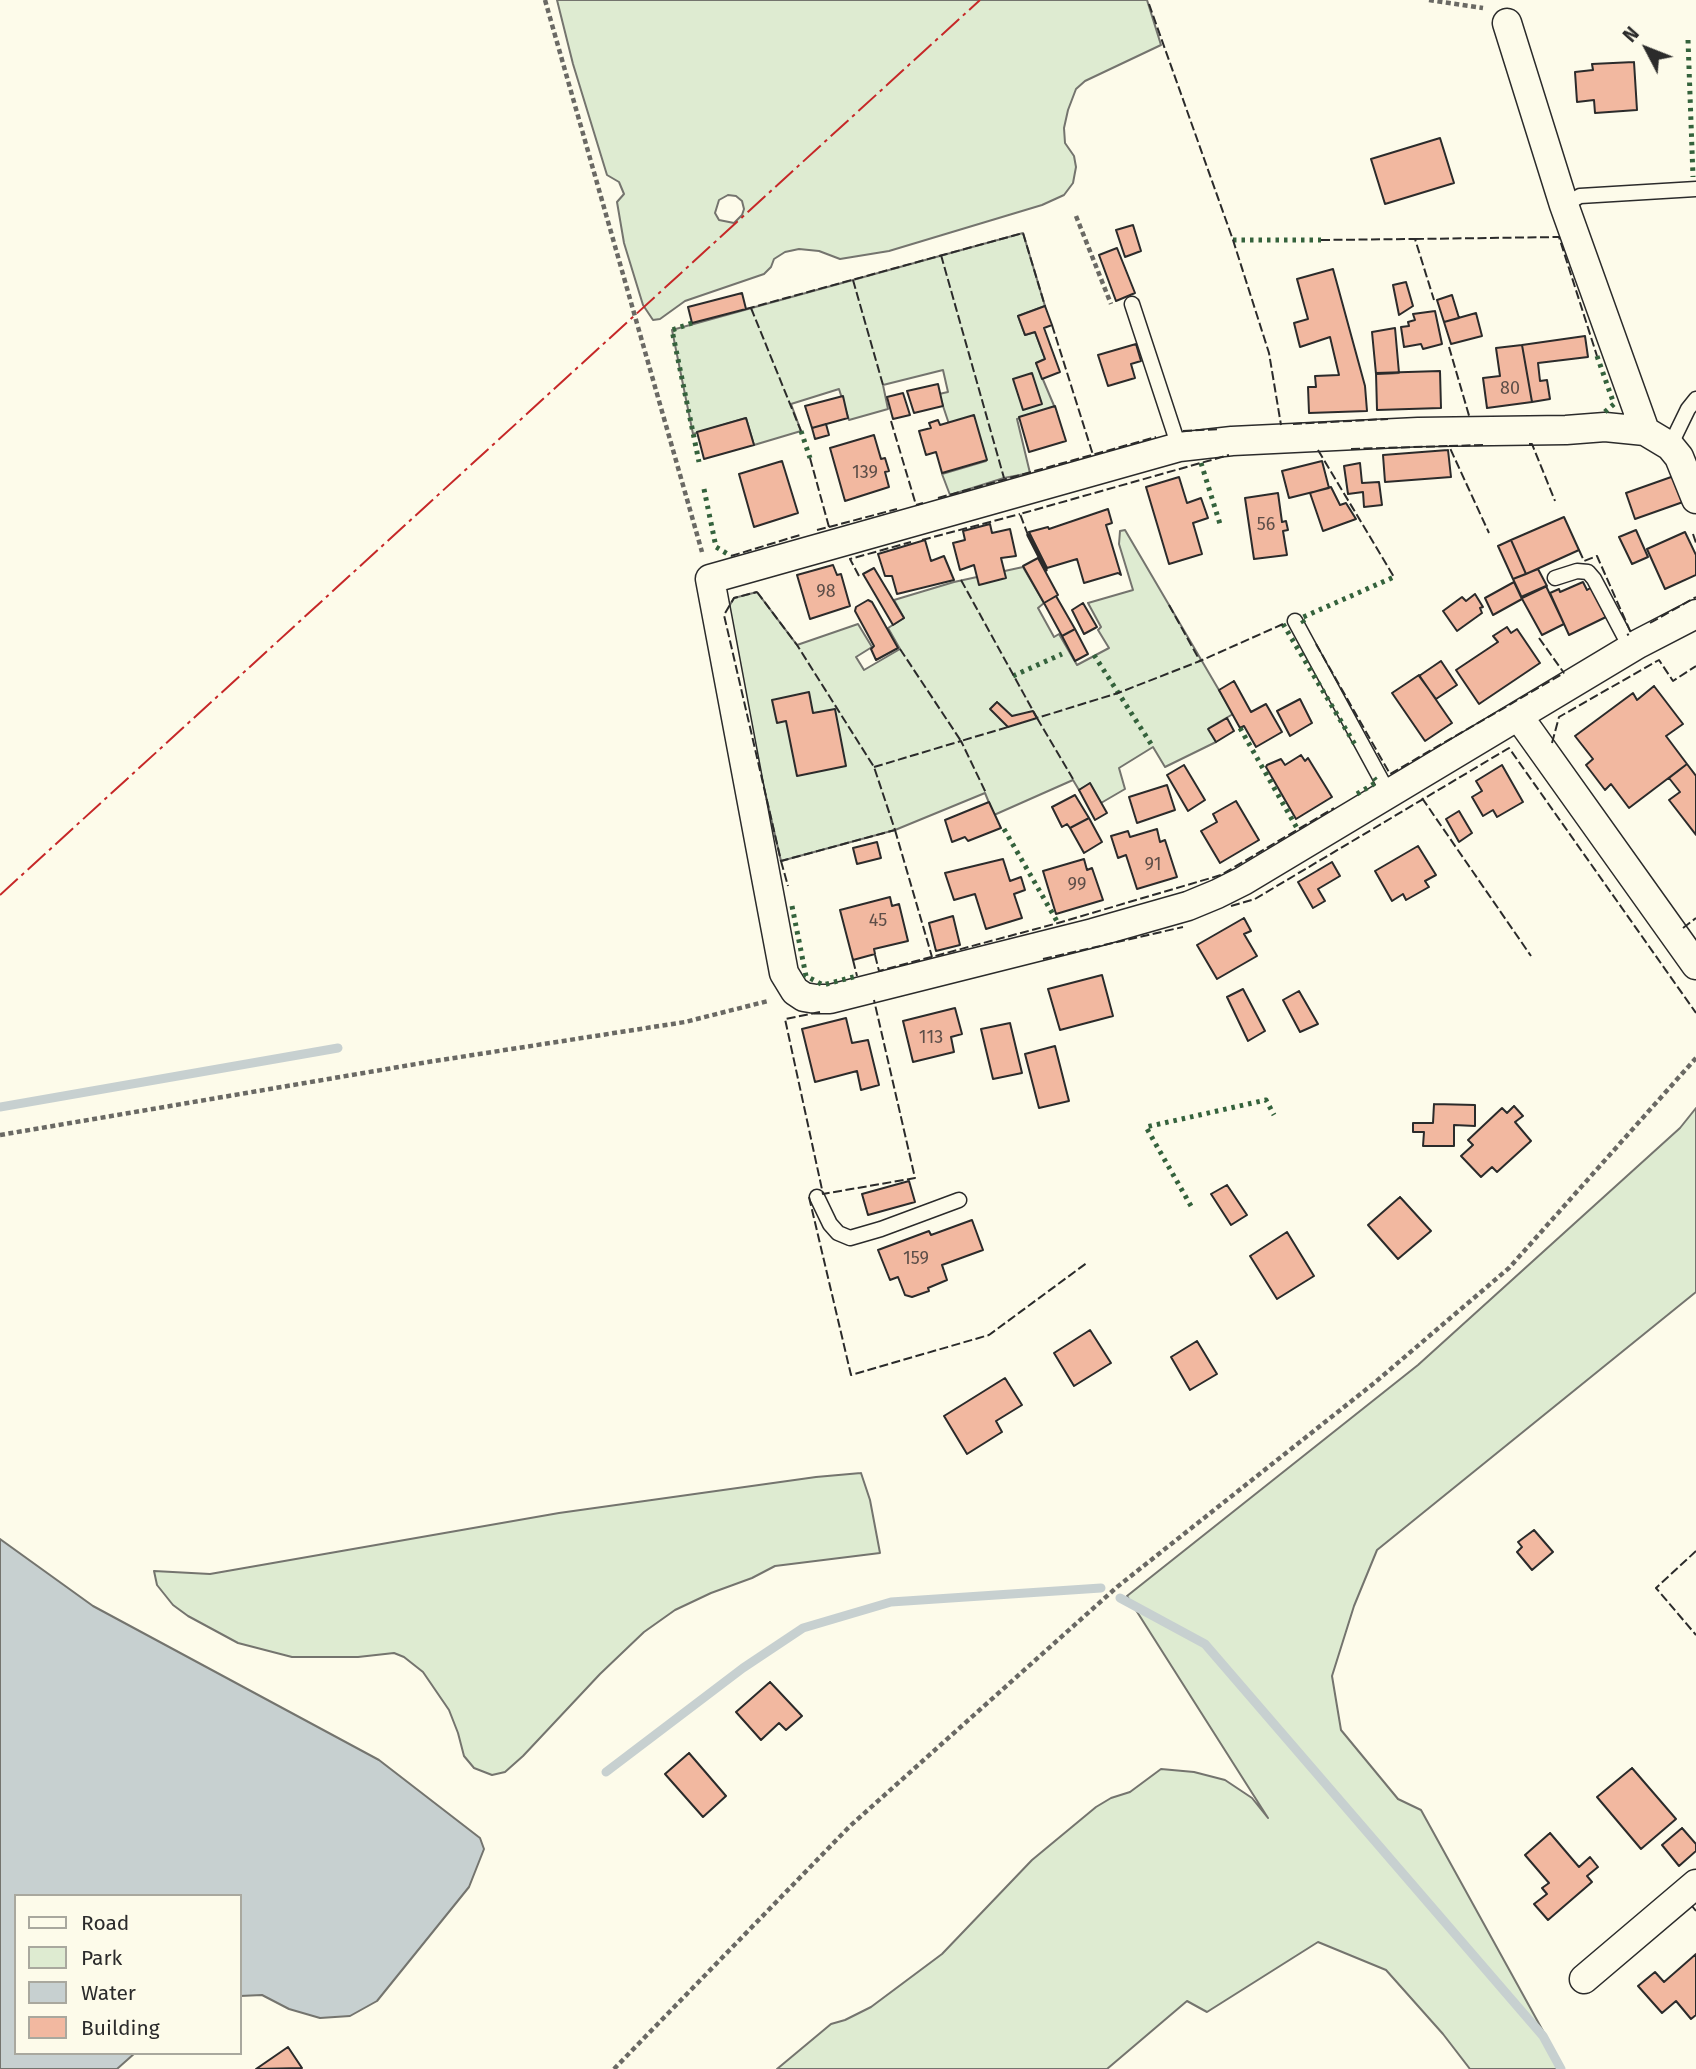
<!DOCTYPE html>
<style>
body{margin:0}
#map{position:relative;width:1696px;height:2069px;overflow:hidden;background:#fdfbea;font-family:"Fira Sans",sans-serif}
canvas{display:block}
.legend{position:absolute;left:14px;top:1894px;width:228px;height:161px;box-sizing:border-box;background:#fdfbea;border:2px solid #a9a89e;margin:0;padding:9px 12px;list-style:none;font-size:21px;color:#2b2b2b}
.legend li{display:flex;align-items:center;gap:14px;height:35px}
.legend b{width:35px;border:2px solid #a9a89e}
.north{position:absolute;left:1612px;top:14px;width:70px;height:70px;-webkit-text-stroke:5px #fdfbea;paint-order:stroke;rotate:312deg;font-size:19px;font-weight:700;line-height:28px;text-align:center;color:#2b2b2b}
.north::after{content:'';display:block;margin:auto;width:24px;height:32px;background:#2b2b2b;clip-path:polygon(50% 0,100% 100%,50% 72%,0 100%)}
</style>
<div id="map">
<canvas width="1696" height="2069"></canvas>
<ul class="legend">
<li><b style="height:9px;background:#fdfbea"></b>Road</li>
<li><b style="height:19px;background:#deebd1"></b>Park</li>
<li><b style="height:19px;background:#c7d0d0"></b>Water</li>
<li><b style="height:19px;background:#f2b8a0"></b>Building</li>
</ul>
<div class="north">N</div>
</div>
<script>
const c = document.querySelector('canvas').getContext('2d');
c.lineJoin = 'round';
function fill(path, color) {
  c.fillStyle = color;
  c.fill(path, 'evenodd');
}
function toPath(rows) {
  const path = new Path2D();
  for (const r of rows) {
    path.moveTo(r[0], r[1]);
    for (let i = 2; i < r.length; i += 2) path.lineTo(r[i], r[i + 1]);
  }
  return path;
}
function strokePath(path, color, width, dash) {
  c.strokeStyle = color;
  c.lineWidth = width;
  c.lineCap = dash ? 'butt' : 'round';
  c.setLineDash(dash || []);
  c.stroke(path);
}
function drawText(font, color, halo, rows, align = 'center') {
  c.font = font + ' "Fira Sans",sans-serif';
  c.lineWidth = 5;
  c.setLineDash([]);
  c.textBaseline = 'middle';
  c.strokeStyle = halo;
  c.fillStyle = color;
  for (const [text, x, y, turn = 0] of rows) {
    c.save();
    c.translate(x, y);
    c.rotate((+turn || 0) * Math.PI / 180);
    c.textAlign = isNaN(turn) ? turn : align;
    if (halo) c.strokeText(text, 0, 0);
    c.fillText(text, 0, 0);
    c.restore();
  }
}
const green = toPath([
 [557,0,1147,0,1161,45,1085,81,1076,89,1068,110,1064,128,1065,143,1074,156,1076,167,1073,183,1064,195,1042,205,889,251,840,259,819,251,799,249,785,252,774,259,771,267,764,274,685,301,660,319,653,320,643,305,624,243,617,202,624,194,619,182,607,175,573,64,557,0],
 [728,195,736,196,742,201,744,209,742,215,734,223,719,220,715,213,719,200,728,195],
 [1023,233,1045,306,1018,316,1025,335,1035,332,1045,359,1036,363,1055,408,1017,419,1030,473,1004,478,950,495,942,474,986,461,973,418,949,424,939,394,948,392,943,370,883,385,888,409,849,420,839,389,791,404,801,431,754,445,746,418,693,434,672,330,1023,233],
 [1125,530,1233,714,1209,728,1216,742,1165,767,1153,747,1119,768,1125,789,1101,803,1090,784,1079,790,1073,780,994,815,985,793,895,830,781,861,724,615,734,598,757,592,797,645,858,624,872,647,856,657,864,670,900,649,888,628,904,618,894,600,954,582,1023,567,1044,603,1038,608,1054,637,1059,634,1077,665,1109,648,1098,630,1101,627,1088,603,1133,590,1119,544,1120,531,1125,530],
 [1696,1108,1696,1292,1377,1550,1354,1606,1332,1676,1341,1730,1398,1799,1421,1810,1564,2069,1470,2069,1443,2034,1386,1970,1318,1942,1207,2012,1187,2001,1107,2069,777,2069,831,2024,845,2020,871,2007,942,1954,1032,1860,1096,1807,1111,1798,1130,1792,1161,1769,1194,1772,1225,1780,1252,1798,1268,1818,1127,1596,1418,1365,1680,1128,1696,1108],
 [861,1473,870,1500,880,1553,775,1566,752,1578,711,1593,675,1610,644,1632,600,1674,523,1756,505,1772,492,1775,474,1768,464,1756,458,1733,449,1710,423,1672,404,1657,394,1653,358,1657,292,1657,238,1643,188,1616,173,1605,157,1585,154,1571,210,1574,559,1513,816,1477,861,1473]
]);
fill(green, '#deebd1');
strokePath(green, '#74746e', 2);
const water = toPath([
 [0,1539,93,1606,379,1760,480,1838,484,1849,469,1887,377,2001,350,2016,320,2018,289,2009,262,1995,240,1996,240,1896,16,1896,16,2053,135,2053,117,2069,0,2069,0,1539]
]);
fill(water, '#c7d0d0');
strokePath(water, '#74746e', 2);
strokePath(toPath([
 [0,1107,338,1048],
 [1120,1598,1205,1644,1543,2036,1561,2069],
 [606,1772,743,1668,803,1628,891,1602,1101,1588]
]), '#c7d0d0', 9);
const building = toPath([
 [1634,62,1637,110,1595,113,1594,100,1577,102,1575,72,1593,70,1592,64,1634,62],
 [1440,138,1454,183,1385,204,1371,159,1440,138],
 [1133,225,1141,251,1125,257,1116,230,1133,225],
 [1117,248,1135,293,1116,301,1099,255,1117,248],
 [1333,269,1365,386,1367,411,1309,413,1308,387,1316,387,1315,376,1339,375,1330,337,1300,347,1294,323,1308,319,1297,279,1333,269],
 [1406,282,1413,306,1399,315,1393,285,1406,282],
 [742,293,746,309,692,323,688,307,742,293],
 [1452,295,1459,318,1444,322,1437,300,1452,295],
 [1045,306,1052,325,1044,328,1060,372,1042,379,1036,363,1045,359,1035,332,1025,335,1018,316,1045,306],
 [1435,311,1442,344,1423,349,1421,344,1404,347,1401,327,1409,326,1408,322,1415,320,1413,314,1435,311],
 [1476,313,1482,336,1451,344,1444,322,1476,313],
 [1395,328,1399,373,1376,374,1372,332,1395,328],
 [1585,336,1588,357,1538,363,1540,381,1547,380,1550,399,1532,402,1522,345,1585,336],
 [1136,344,1141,361,1131,364,1135,378,1108,386,1098,355,1136,344],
 [1522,345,1532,402,1487,408,1483,378,1500,376,1496,348,1522,345],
 [1440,371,1441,408,1377,410,1376,373,1440,371],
 [1032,373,1042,404,1023,410,1013,379,1032,373],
 [938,384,943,406,914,413,907,391,938,384],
 [903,393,910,415,893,419,887,397,903,393],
 [843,396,848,418,812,428,805,406,843,396],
 [1055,406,1066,441,1029,452,1019,417,1055,406],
 [974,415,987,460,942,473,936,452,926,455,919,431,931,428,929,423,938,420,940,425,974,415],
 [746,418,754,445,704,459,697,432,746,418],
 [826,424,829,435,815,439,812,428,826,424],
 [874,435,881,459,885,458,889,471,885,472,889,487,845,501,830,448,874,435],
 [1448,450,1451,477,1385,482,1383,455,1448,450],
 [782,461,798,513,754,527,739,474,782,461],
 [1322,461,1329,488,1289,498,1282,471,1322,461],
 [1360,463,1362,483,1379,482,1382,505,1364,507,1363,492,1348,494,1344,466,1360,463],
 [1674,476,1683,502,1635,519,1626,493,1674,476],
 [1179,477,1187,503,1201,498,1208,518,1193,523,1202,554,1169,564,1146,487,1179,477],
 [1331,487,1340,505,1346,503,1356,519,1323,531,1310,493,1331,487],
 [1278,493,1282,522,1286,521,1288,530,1283,531,1287,555,1254,559,1245,498,1278,493],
 [1108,509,1112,523,1106,525,1121,575,1118,573,1084,583,1077,559,1047,568,1029,532,1048,527,1049,529,1108,509],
 [1564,517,1579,550,1526,574,1511,540,1564,517],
 [990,524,992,533,1010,529,1016,556,1001,558,1006,578,979,585,974,565,960,570,953,543,965,540,963,531,990,524],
 [1636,530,1648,557,1632,564,1619,537,1636,530],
 [1685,532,1696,555,1696,575,1665,589,1647,549,1685,532],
 [925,540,931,561,944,556,954,580,897,594,892,576,885,576,878,554,925,540],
 [1511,540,1526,574,1513,579,1498,546,1511,540],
 [1038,558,1058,595,1044,603,1023,566,1038,558],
 [833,565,837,575,841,574,850,606,810,619,797,575,833,565],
 [874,568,904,618,893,625,863,574,874,568],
 [1538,569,1547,586,1522,598,1513,579,1538,569],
 [1514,582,1522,599,1493,615,1485,598,1514,582],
 [1583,582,1587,590,1592,587,1606,617,1569,635,1550,593,1559,589,1560,592,1583,582],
 [1546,586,1564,624,1542,635,1521,597,1546,586],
 [1475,594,1483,607,1480,608,1482,613,1457,631,1443,611,1462,597,1466,601,1475,594],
 [1056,596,1075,629,1062,636,1044,603,1056,596],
 [868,600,872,602,898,648,876,660,871,649,874,646,855,611,856,607,868,600],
 [1083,603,1097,627,1084,634,1072,610,1083,603],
 [1507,627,1511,633,1517,629,1540,663,1479,704,1456,670,1498,642,1493,636,1507,627],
 [1075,629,1088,654,1075,661,1062,636,1075,629],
 [1441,661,1457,685,1436,699,1419,676,1441,661],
 [1419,675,1452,723,1425,741,1392,693,1419,675],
 [1234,681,1251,712,1266,704,1282,732,1256,747,1244,726,1240,728,1219,690,1234,681],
 [1654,686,1683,724,1666,736,1687,764,1629,808,1611,784,1605,790,1586,765,1593,759,1575,736,1633,693,1637,700,1654,686],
 [809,692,813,713,835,709,846,766,797,776,786,721,777,723,772,700,809,692],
 [1300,699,1312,723,1290,736,1277,711,1300,699],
 [997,702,1012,716,1033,711,1037,718,1008,727,990,709,997,702],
 [1227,718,1234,731,1216,742,1208,729,1227,718],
 [1301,755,1305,761,1308,758,1332,797,1296,819,1266,767,1267,765,1281,759,1285,765,1301,755],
 [1687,764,1696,776,1696,835,1669,800,1680,792,1669,778,1687,764],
 [1184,765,1205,800,1188,811,1167,775,1184,765],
 [1502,765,1523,802,1497,817,1493,810,1483,816,1472,797,1482,791,1476,781,1502,765],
 [1090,783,1107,813,1095,820,1079,790,1090,783],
 [1167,785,1175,810,1137,823,1129,797,1167,785],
 [1075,795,1089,818,1070,828,1067,824,1062,827,1052,807,1075,795],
 [1236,801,1259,840,1220,863,1201,831,1217,822,1213,814,1236,801],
 [989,802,1001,828,968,841,965,837,952,842,945,820,989,802],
 [1459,811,1472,833,1459,842,1446,819,1459,811],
 [1089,818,1102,842,1084,853,1070,828,1089,818],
 [1157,829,1160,842,1165,840,1177,877,1137,889,1126,855,1118,858,1111,836,1128,831,1130,837,1157,829],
 [877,842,881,858,857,864,853,848,877,842],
 [1418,846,1436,875,1425,881,1429,887,1406,900,1403,894,1392,901,1375,871,1418,846],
 [1003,859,1010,881,1021,877,1025,890,1014,894,1022,918,986,929,975,894,954,900,945,873,1003,859],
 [1084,859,1087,870,1092,868,1103,900,1056,914,1043,871,1084,859],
 [1332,862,1340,876,1318,889,1325,901,1313,908,1298,882,1332,862],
 [890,897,892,906,899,904,908,941,874,949,875,954,853,960,840,910,890,897],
 [953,916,960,945,936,951,929,923,953,916],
 [1244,918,1251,931,1244,934,1257,956,1217,979,1197,945,1244,918],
 [1102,975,1113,1016,1060,1030,1048,989,1102,975],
 [1243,989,1265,1031,1248,1041,1227,997,1243,989],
 [1299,991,1318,1024,1300,1032,1283,1000,1299,991],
 [955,1008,962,1034,951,1037,954,1052,913,1062,903,1021,955,1008],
 [846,1018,852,1043,868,1040,879,1085,861,1090,857,1071,815,1082,802,1029,846,1018],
 [1010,1023,1022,1073,993,1079,981,1029,1010,1023],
 [1055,1046,1069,1101,1039,1108,1025,1054,1055,1046],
 [1434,1104,1475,1105,1475,1126,1454,1125,1454,1146,1423,1146,1424,1132,1413,1132,1413,1123,1433,1123,1434,1104],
 [1514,1106,1523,1116,1515,1122,1531,1141,1497,1172,1492,1167,1481,1177,1461,1156,1473,1145,1468,1140,1502,1108,1507,1113,1514,1106],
 [909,1181,915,1202,868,1215,862,1194,909,1181],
 [1227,1185,1247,1215,1231,1225,1211,1194,1227,1185],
 [1400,1197,1431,1231,1398,1259,1368,1225,1400,1197],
 [972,1220,983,1250,942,1265,947,1280,928,1288,929,1291,912,1297,905,1295,898,1277,890,1280,878,1250,929,1231,931,1235,972,1220],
 [1287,1232,1314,1276,1277,1299,1250,1256,1287,1232],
 [1090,1330,1111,1363,1074,1386,1054,1353,1090,1330],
 [1197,1341,1217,1374,1190,1390,1171,1357,1197,1341],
 [1005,1378,1022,1405,996,1421,1002,1432,967,1454,944,1416,1005,1378],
 [1534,1530,1553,1552,1532,1570,1517,1552,1522,1547,1518,1542,1534,1530],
 [770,1682,802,1716,786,1730,779,1723,761,1740,736,1712,770,1682],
 [689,1753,726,1796,703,1817,665,1774,689,1753],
 [1632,1768,1676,1819,1641,1849,1597,1797,1632,1768],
 [1682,1828,1696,1844,1696,1851,1679,1866,1662,1845,1682,1828],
 [1550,1833,1579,1867,1590,1857,1598,1867,1587,1876,1592,1882,1548,1920,1534,1904,1547,1894,1542,1888,1549,1883,1525,1855,1550,1833],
 [1696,1954,1696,2015,1691,2019,1676,2001,1662,2013,1638,1986,1655,1972,1664,1982,1696,1954],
 [288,2047,302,2068,256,2069,288,2047]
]);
fill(building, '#f2b8a0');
strokePath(building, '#2b2b2b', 2);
const lane = toPath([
 [1564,205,1580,196,1696,189],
 [1132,304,1179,447],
 [1670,446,1688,409,1696,399],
 [1555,578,1577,571,1588,572,1594,579,1631,649],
 [1295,621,1389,794],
 [817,1197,830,1224,838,1233,850,1238,881,1229,959,1200]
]);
const street = toPath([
 [1507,23,1564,205,1645,431],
 [1696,499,1679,457,1670,446,1645,431,1605,427,1566,430,1418,432,1232,441,1179,447,710,579,784,973,795,991,804,997,816,999,830,999,1093,933,1188,906,1217,894,1243,881,1638,644,1696,614],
 [1519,717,1696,965],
 [1584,1979,1696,1884]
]);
strokePath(lane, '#2b2b2b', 17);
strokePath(street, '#2b2b2b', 31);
strokePath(toPath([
 [545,0,702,552],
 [1429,0,1483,8],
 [1076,216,1111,304],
 [0,1135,428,1062,685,1022,768,1001],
 [614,2069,850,1826,1117,1587,1373,1384,1509,1268,1696,1058]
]), '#6a6964', 4.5, [5, 3.5]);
strokePath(lane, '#fdfbea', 14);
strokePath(street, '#fdfbea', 28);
strokePath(toPath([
 [1688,40,1693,177],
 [1233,240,1321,240],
 [692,323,672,330,699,462],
 [1597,356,1614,404,1601,415],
 [801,431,810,458],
 [1201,463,1220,524],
 [704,489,716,547,731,556],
 [1304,623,1301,618,1394,577],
 [1283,624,1357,748],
 [1094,655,1153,747],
 [1013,676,1062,654],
 [1240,728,1298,830],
 [1357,794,1377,782,1374,778],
 [1004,829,1058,923],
 [792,906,806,976,823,985,857,976],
 [1191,1206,1146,1127,1266,1100,1274,1115]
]), '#34623c', 5, [3.5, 5]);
strokePath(toPath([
 [1149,4,1233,240,1269,353,1281,425],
 [1415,239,1559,237,1597,356],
 [1321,240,1415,239,1434,300],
 [941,255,1004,478],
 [853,280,883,385],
 [751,308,801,431],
 [746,309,1023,233,1045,306],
 [1052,325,1093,455],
 [1449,347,1470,419],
 [891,421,916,505,923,503],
 [1293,424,1388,419],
 [1183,431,1220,429],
 [1529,444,1532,444,1555,501],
 [1483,445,1449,446,1489,533],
 [1351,449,1449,446],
 [1318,450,1394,577],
 [810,458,829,527,817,530],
 [938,498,1156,437],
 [829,527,897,509],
 [1693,534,1696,543],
 [1028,535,1020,514,1229,455],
 [922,540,1020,514],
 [1579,550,1584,561,1597,556,1631,633,1627,635],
 [731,556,800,535],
 [859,576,850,559,911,542],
 [961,580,1037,718,1118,693,1200,661,1283,624],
 [757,592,797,645,874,767,895,830,781,861,724,615,734,598,757,592],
 [1169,605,1200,661],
 [1650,623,1696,597],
 [1539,638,1564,673],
 [1316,644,1390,774,1564,673],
 [900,649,961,741,1008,727],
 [1037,718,1073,779],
 [1552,743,1559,717,1659,660,1673,681,1696,666],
 [874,767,961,741,986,793],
 [1422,798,1531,956],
 [895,830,932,957],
 [781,861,788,886],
 [1231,906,1255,899,1509,748,1696,1013],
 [1683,928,1696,918],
 [875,955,879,971,1058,923,1221,875,1334,808],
 [1043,959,1183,927],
 [853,960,857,976],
 [820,1012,785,1019,823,1194,915,1178,874,1000],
 [809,1197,851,1375,989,1335,1088,1262],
 [1696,1551,1656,1588,1696,1635],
 [1692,1906,1696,1911]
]), '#2b2b2b', 2, [9, 3.5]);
strokePath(toPath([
 [1028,535,1046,570]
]), '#2b2b2b', 3.5);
strokePath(toPath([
 [0,895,980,0]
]), '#c62828', 2, [24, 5, 3.5, 5]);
drawText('18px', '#5d4e48', null, [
 ["80",1510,389],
 ["139",865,473],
 ["56",1266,525],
 ["98",826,592],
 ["91",1153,865],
 ["99",1077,885],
 ["45",878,921],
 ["113",931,1038],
 ["159",916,1259]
]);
</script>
